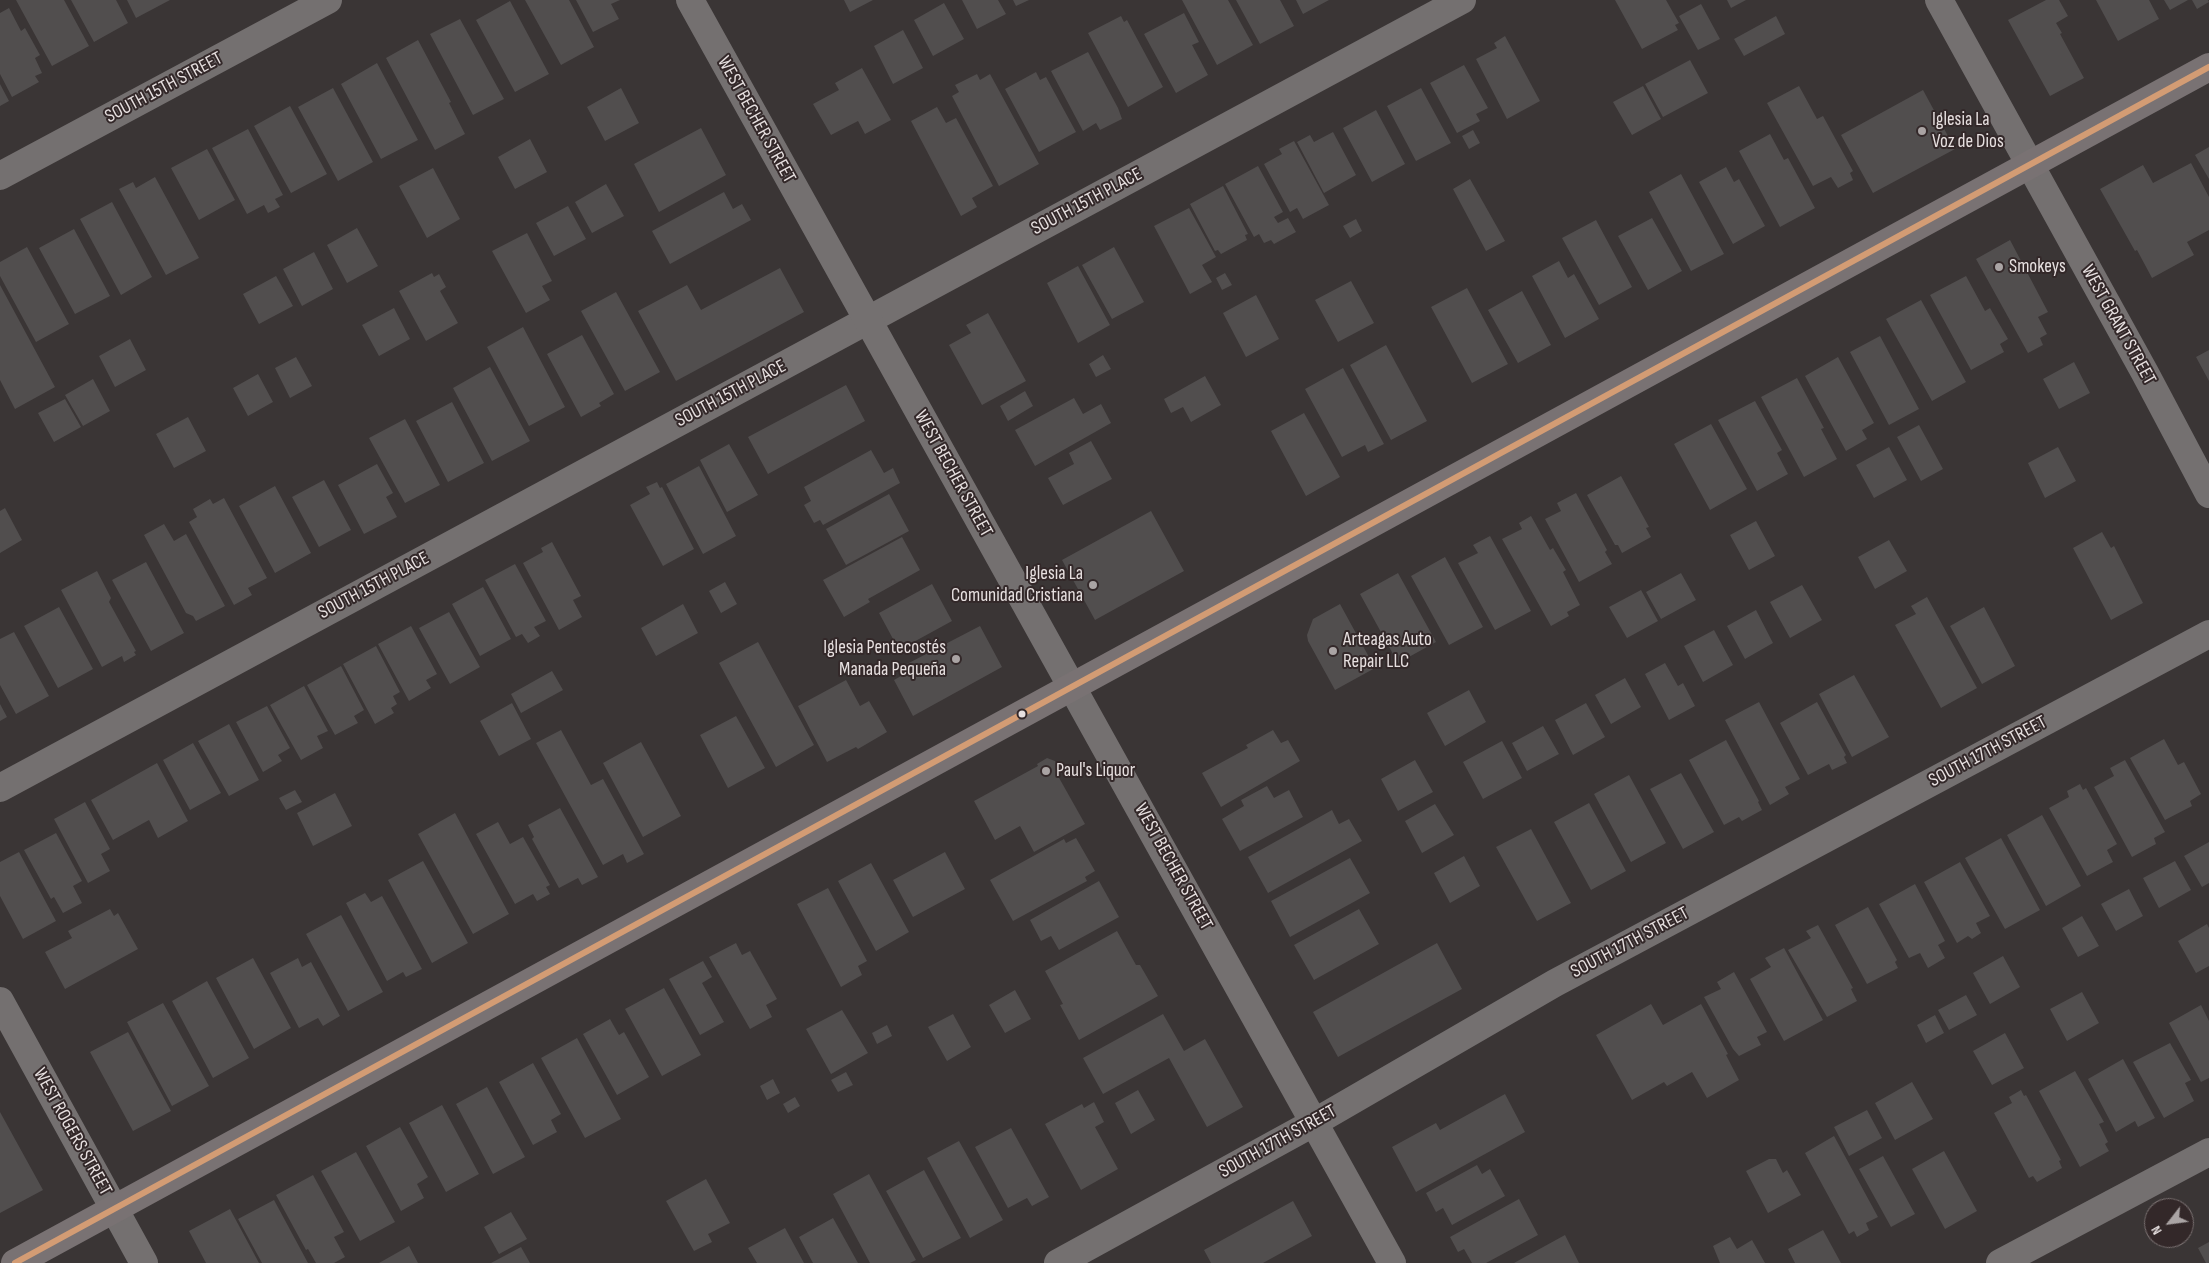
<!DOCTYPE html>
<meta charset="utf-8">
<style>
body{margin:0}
#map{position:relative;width:2209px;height:1263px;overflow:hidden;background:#3a3535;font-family:"Sofia Sans Condensed",sans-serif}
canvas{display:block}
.north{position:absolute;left:2144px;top:1198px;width:50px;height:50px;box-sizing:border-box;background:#332829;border:1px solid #7b7272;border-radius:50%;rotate:240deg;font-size:14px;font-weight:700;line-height:20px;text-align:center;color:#e7e0e0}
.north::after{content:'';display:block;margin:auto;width:18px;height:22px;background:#aaa4a4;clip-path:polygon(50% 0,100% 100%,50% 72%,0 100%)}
</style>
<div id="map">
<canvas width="2209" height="1263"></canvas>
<div class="north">N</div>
</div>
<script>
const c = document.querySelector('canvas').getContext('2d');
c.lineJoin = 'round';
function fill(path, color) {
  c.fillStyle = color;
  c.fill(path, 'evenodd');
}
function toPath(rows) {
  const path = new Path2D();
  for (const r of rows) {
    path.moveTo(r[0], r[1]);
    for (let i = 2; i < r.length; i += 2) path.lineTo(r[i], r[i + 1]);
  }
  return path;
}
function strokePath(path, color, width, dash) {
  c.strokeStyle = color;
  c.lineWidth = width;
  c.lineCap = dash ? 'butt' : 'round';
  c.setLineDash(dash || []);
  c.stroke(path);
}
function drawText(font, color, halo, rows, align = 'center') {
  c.font = font + ' "Sofia Sans Condensed",sans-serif';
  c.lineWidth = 4;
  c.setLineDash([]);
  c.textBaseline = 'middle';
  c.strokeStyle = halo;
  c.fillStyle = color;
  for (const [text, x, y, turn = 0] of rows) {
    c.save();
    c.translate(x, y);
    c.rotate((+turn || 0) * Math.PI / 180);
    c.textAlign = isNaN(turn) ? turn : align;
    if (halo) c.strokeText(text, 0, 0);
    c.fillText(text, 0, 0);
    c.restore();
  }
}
fill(toPath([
 [16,0,64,0,89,46,52,66],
 [71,0,116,0,128,23,94,42],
 [127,0,170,0,136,18],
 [525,0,569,0,594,47,561,65],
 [576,0,620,0,611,4,619,19,593,32],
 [844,0,873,0,850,12],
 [962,0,998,0,1006,14,977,29],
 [1013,0,1029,0,1016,6],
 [1182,0,1228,0,1253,45,1217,65],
 [1236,0,1280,0,1294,26,1260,44],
 [1296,0,1329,0,1303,14],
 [1615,0,1666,0,1679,23,1675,25,1678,30,1642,49],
 [1727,0,1746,0,1731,8],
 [2046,0,2059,0,2068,16,2056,23,2062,33,2060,34,2084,78,2050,96,2008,20],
 [2096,0,2149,0,2159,19,2118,41],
 [2164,0,2188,0,2170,10],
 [2192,0,2208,0,2209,2,2197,9],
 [510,1,549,74,515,92,476,20],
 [944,3,964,39,933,56,914,20],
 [1701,4,1720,39,1698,50,1679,16],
 [9,8,21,31,25,28,40,55,35,58,42,73,35,76,39,82,12,97,0,74,0,13],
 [1184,13,1199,42,1192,45,1208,75,1176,93,1144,34],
 [1121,16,1124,22,1127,20,1163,87,1128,107,1088,33],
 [1776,16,1785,34,1744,56,1734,39],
 [460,19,504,99,473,115,430,34],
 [903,30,923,68,893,84,874,46],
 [1505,36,1540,101,1507,119,1476,59,1497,48,1494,43],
 [418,40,451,102,449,103,465,134,435,150,386,58],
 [1088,52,1118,108,1122,119,1100,130,1096,123,1083,131,1051,71],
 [1690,60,1708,93,1663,117,1645,84],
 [377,63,418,140,381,159,341,84],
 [1464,65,1488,108,1476,114,1480,121,1457,133,1430,83],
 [862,68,891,120,865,134,858,121,831,135,813,104,839,90,835,83],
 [1036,72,1040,80,1046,77,1076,132,1039,152,1005,89],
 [977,74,980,80,990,74,1039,164,999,186,952,96,959,92,955,85],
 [0,84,9,101,0,106],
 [1643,86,1661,119,1632,135,1613,102],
 [1799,86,1817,119,1823,116,1853,171,1850,173,1853,180,1838,188,1831,177,1813,186,1767,103],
 [333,88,373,162,338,181,298,107],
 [621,88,639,123,605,141,587,107],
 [1421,88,1451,143,1416,161,1387,106],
 [1923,90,1955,149,1873,193,1841,135],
 [290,106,327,174,291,193,254,126],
 [937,107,946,123,956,118,993,186,972,198,977,207,961,216,911,121],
 [1376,110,1405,164,1372,182,1343,128],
 [701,128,726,175,659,212,634,164],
 [248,129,283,195,275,199,280,207,268,213,264,205,247,214,212,148],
 [1473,130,1480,143,1469,149,1462,136],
 [1333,132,1356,175,1324,193,1297,142,1310,135,1314,142],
 [1770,134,1784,160,1788,158,1815,208,1780,227,1739,151],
 [530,139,547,172,515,189,498,157],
 [1294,141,1329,205,1303,219,1297,208,1290,212,1264,164,1282,154,1279,149],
 [2209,147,2209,179,2195,155],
 [207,149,235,200,199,220,171,168],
 [2191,163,2209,197,2209,230,2187,242,2194,255,2152,278,2137,250,2135,251,2100,189,2143,165,2153,183],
 [1258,166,1283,212,1274,217,1278,223,1288,218,1296,232,1274,244,1271,240,1264,243,1259,234,1254,237,1225,184],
 [1726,167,1734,182,1739,179,1765,226,1733,244,1699,182],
 [433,168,460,219,427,238,399,186],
 [1681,174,1724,254,1691,271,1649,192],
 [155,177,199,258,166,275,119,189,133,182,136,188],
 [1470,179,1505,241,1486,251,1453,189],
 [606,184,624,216,592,233,575,202],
 [1223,186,1248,234,1245,235,1247,240,1221,254,1218,250,1215,251,1190,204],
 [724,192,733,209,742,204,751,220,670,264,652,231],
 [112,202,152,277,121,295,80,219],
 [568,206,586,239,554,256,536,223],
 [1189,208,1216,257,1202,265,1212,282,1190,294,1154,226],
 [1652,218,1682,271,1648,290,1618,236],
 [1356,219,1362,231,1350,238,1343,226],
 [1596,220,1632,287,1599,305,1562,238],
 [357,228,378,266,347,283,327,245],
 [74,229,110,296,75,314,39,248],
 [527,233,552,281,542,286,550,300,526,313,492,251],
 [2010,240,2048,312,2038,317,2047,334,2040,338,2043,345,2028,353,1976,259],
 [27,247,69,324,36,342,0,276,0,262],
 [1114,247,1144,302,1112,319,1082,265],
 [314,252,333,289,302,306,283,269],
 [1559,261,1568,278,1574,274,1599,319,1565,338,1532,276],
 [1078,266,1110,325,1078,343,1047,283],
 [780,268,804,312,676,381,638,311,687,285,701,310],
 [432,273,434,277,439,274,446,287,440,291,458,323,426,341,399,291],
 [1225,273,1232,285,1222,290,1216,278],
 [276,276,293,306,259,324,243,294],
 [1966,276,1985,311,1990,308,2008,339,2000,344,2004,352,1971,370,1930,295],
 [1351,281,1374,323,1338,342,1315,300],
 [0,285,55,387,15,409,0,380],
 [1467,288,1508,364,1472,383,1431,307],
 [1522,291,1551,345,1518,363,1488,310],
 [616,292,660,372,625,391,581,311],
 [1256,295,1279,339,1246,357,1223,313],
 [1921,300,1966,382,1932,401,1886,319],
 [394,308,410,339,379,356,362,325],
 [988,313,1026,381,982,405,949,345,971,333,966,325],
 [523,327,565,407,529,426,487,347],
 [582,335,614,394,599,403,601,406,581,417,547,354],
 [1880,336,1919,409,1889,425,1850,352],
 [130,339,146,370,115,387,99,356],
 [1386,345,1427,421,1391,440,1350,365],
 [2209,350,2209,381,2196,357],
 [1103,355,1111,369,1096,377,1089,364],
 [296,357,312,386,290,398,275,368],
 [1838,357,1874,423,1862,430,1867,439,1846,451,1805,376],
 [2074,362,2090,393,2059,409,2043,379],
 [490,367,530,441,492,461,453,388],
 [1343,368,1384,444,1368,452,1365,445,1342,457,1305,389],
 [258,374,273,402,248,416,233,388],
 [1205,376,1221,405,1191,422,1183,407,1171,413,1164,399],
 [1797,378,1824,428,1821,429,1837,459,1804,477,1761,397],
 [93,379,110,411,83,426,65,395],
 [846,385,865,421,768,474,748,437],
 [1025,391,1033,406,1008,421,1000,406],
 [1074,398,1083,414,1101,404,1111,423,1035,466,1015,430],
 [65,399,81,427,54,442,38,413],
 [1755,401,1782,450,1777,453,1788,474,1757,491,1718,420],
 [452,402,484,463,448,482,416,421],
 [1304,413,1340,477,1306,496,1271,431],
 [188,417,206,451,174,468,156,434],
 [405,419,440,485,405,503,369,438],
 [1711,424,1747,489,1710,510,1674,444],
 [1919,425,1943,469,1921,481,1897,437],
 [1091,441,1112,479,1063,505,1048,478,1074,464,1069,453],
 [729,444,758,495,727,512,700,460],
 [1889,447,1907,480,1874,498,1856,465],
 [2058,447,2076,481,2045,498,2028,463],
 [871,450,884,473,893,468,900,483,823,525,820,520,814,523,804,505,811,501,804,487],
 [377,464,393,493,386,497,397,517,364,534,338,485],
 [699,466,736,536,703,554,666,484],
 [1621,476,1649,527,1646,528,1651,537,1622,553,1618,545,1615,545,1587,495],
 [324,480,351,530,319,547,292,497],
 [657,482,660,488,662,487,694,549,663,566,630,505,650,494,646,487],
 [275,486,311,553,275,573,239,506],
 [1576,493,1607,550,1605,552,1612,564,1579,582,1545,519,1561,511,1557,503],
 [889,494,909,531,846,565,826,529],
 [224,498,267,578,248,588,252,595,234,605,189,522,197,517,193,509,210,499,213,504],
 [5,508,22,540,0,553,0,511],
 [1151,511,1184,571,1095,620,1062,560],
 [1531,516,1550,550,1553,548,1566,570,1563,572,1580,605,1567,612,1569,616,1551,626,1502,539,1522,529,1519,523],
 [1756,521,1775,556,1749,570,1730,535],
 [164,524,174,541,186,534,225,606,196,621,193,616,186,613,144,535],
 [2102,532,2111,548,2114,546,2143,603,2111,620,2073,548],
 [1490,536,1531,611,1495,630,1458,563,1478,553,1473,545],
 [902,537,920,570,868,599,870,602,844,617,823,580],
 [1889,540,1907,571,1875,589,1858,557],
 [552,542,581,596,573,600,582,617,559,630,523,563,543,552,541,548],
 [1445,557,1483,627,1449,645,1411,576],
 [146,562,184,633,151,651,112,580],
 [515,564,546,621,534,627,540,636,528,643,522,634,516,637,485,580],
 [97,571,111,598,109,602,136,651,134,652,136,655,124,662,122,656,102,667,61,590],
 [1398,573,1436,642,1398,663,1360,594],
 [1681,573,1696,600,1661,619,1646,592],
 [725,582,737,604,721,613,709,591],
 [932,584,952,621,899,650,879,613],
 [1802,585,1822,620,1790,638,1770,602],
 [483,587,511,639,480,656,452,604],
 [1641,590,1658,621,1627,638,1609,607],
 [1927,597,1977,688,1941,708,1895,625,1916,614,1911,606],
 [683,604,698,633,656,656,641,628],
 [1340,604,1375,668,1335,690,1308,641,1307,635,1313,619],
 [59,607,93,669,58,688,24,626],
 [1984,607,2015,666,1982,684,1950,626],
 [1756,610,1773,643,1745,659,1727,626],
 [449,612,480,667,450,684,419,628],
 [411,626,437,674,426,680,431,688,409,701,378,644],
 [980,626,1002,667,913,716,894,680,908,672,905,665],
 [1714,630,1733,665,1703,682,1684,646],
 [14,632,49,696,16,714,0,685,0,639],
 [758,642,814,745,776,767,719,663],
 [376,646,400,692,393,696,397,704,391,708,394,713,375,724,343,664],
 [1665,663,1678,686,1683,683,1695,706,1669,720,1645,674],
 [341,666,364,710,354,716,358,723,335,735,307,685],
 [552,671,563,690,521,713,511,694],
 [1854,675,1889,737,1852,757,1819,694],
 [1625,678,1641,707,1611,724,1595,695],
 [846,680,860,706,869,701,887,732,858,749,856,747,827,762,798,706],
 [304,686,328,731,317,736,323,748,301,760,270,705],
 [1469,690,1486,722,1445,746,1427,713],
 [1759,702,1800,779,1785,787,1789,794,1770,805,1725,720],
 [1817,702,1846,755,1844,757,1847,763,1832,770,1829,764,1808,775,1780,723],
 [512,703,531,739,499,756,480,721],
 [1586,703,1605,737,1573,755,1555,720],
 [0,704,7,717,0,721],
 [267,706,290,748,278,755,282,761,263,772,236,722],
 [736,716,765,768,728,788,700,735],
 [229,724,259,780,229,796,198,741],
 [1543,726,1559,754,1527,771,1512,743],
 [561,730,591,785,603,779,644,854,627,863,623,854,603,865,536,743],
 [1273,730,1281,743,1288,740,1300,761,1221,807,1202,773,1248,748,1246,745],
 [2164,739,2178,765,2184,762,2201,794,2190,801,2192,806,2165,820,2130,758],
 [1726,740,1759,801,1758,802,1762,810,1742,821,1739,817,1724,825,1689,760],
 [1502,741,1522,778,1483,799,1463,762],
 [641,742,681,816,643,837,603,763],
 [193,743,221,793,190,810,163,760],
 [1047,758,1055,761,1061,770,1058,776,1085,824,1034,852,1020,826,995,840,974,801,1038,766,1037,764],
 [1415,760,1433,792,1398,811,1381,779],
 [2125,760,2165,832,2154,838,2156,844,2132,857,2094,787,2114,776,2110,768],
 [157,763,188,821,158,838,149,820,113,840,91,800],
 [1681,773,1714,832,1683,849,1650,789],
 [1629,775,1666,843,1631,862,1594,794],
 [2080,784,2083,790,2086,788,2117,844,2107,850,2113,862,2087,876,2049,808,2069,797,2067,791],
 [1267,786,1274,798,1289,790,1303,817,1240,851,1222,819,1244,806,1241,800],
 [295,790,302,802,286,810,279,798],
 [335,793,352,826,313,846,297,813],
 [85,802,110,849,101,854,110,871,88,883,54,819],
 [1589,803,1626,871,1591,890,1554,822],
 [1435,804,1454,835,1422,853,1405,821],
 [560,808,598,877,582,885,578,878,559,888,532,839,534,837,528,825],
 [1332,810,1339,824,1349,819,1362,841,1268,893,1248,857],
 [455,813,509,914,473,934,418,834],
 [2042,815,2081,886,2046,906,2007,835],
 [498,822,510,844,523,837,550,885,546,887,550,894,537,901,533,894,515,904,476,834],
 [1531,829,1571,903,1537,921,1496,847],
 [56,833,82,881,73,886,82,903,63,913,54,897,51,899,24,850],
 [1076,838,1095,871,1085,877,1087,881,1013,921,990,880,1064,839,1066,843],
 [2001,838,2040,910,2005,929,1965,858],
 [2209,842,2209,883,2202,887,2184,856],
 [19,852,56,921,23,939,0,896,0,862],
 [945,852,965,889,913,917,893,880],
 [1464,856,1480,886,1450,903,1434,873],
 [1350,858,1370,893,1290,937,1271,901],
 [423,861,468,943,432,963,388,880],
 [2175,861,2191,890,2159,908,2143,878],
 [1960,862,1990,916,1976,923,1981,933,1972,939,1968,936,1957,943,1924,882],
 [871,863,909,932,876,951,838,881],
 [1099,881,1119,917,1059,950,1051,936,1041,941,1030,920],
 [1915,884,1945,941,1938,945,1945,958,1928,968,1920,953,1909,958,1879,904],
 [828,888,867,961,858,966,862,975,841,987,797,904],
 [2129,889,2143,916,2116,931,2101,904],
 [365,893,371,902,382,896,422,969,406,977,403,972,387,981,346,903],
 [1868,907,1897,960,1895,962,1898,968,1867,984,1835,925],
 [110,909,114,916,118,913,138,949,65,989,45,952,72,938,68,931],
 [1359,909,1379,944,1314,980,1294,945],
 [341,915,383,992,348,1011,306,934],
 [2082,916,2099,946,2078,957,2062,928],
 [2207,924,2209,928,2209,966,2196,973,2178,941],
 [1818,925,1853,988,1851,989,1857,1001,1827,1017,1788,950,1811,938,1806,931],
 [1117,931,1136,965,1140,965,1158,996,1079,1040,1060,1005,1063,1004,1045,971],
 [736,943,742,955,750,951,777,999,766,1005,772,1017,750,1029,709,957],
 [1437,943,1462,989,1338,1057,1313,1012],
 [1784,948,1823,1020,1784,1041,1750,979,1771,967,1765,958],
 [2003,956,2020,987,1990,1004,1973,973],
 [253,958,291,1028,254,1049,216,978],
 [298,958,302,967,311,962,340,1016,323,1026,318,1018,299,1028,270,973],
 [703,961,712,977,702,983,724,1022,700,1035,669,979],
 [1734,972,1767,1032,1757,1037,1761,1045,1739,1056,1733,1049,1704,997,1721,989,1717,982],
 [207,981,249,1058,213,1078,172,1001],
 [664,988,701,1055,662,1076,625,1009],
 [1015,990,1031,1019,1005,1033,989,1005],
 [2082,992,2099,1023,2067,1041,2050,1009],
 [1966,995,1977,1015,1949,1030,1938,1010],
 [163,1003,209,1086,172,1106,127,1022],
 [1651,1004,1663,1025,1701,1004,1728,1054,1726,1055,1739,1080,1707,1098,1692,1072,1667,1086,1664,1082,1632,1100,1596,1035],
 [2201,1005,2209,1021,2209,1078,2201,1082,2169,1023],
 [842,1010,868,1053,831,1074,806,1029],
 [953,1014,971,1047,947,1061,928,1027],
 [1163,1014,1184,1051,1205,1039,1243,1107,1207,1127,1169,1058,1103,1094,1083,1058],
 [1935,1015,1944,1033,1926,1043,1917,1025],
 [610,1019,619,1035,624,1032,649,1077,617,1095,583,1034],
 [887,1025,892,1036,877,1044,872,1033],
 [128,1032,171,1111,133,1131,90,1052],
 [2005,1033,2024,1068,1992,1085,1973,1051],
 [577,1038,621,1119,585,1138,541,1058],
 [2170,1043,2191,1080,2185,1083,2194,1101,2164,1118,2133,1062],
 [2123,1059,2155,1118,2138,1127,2135,1121,2116,1132,2088,1079],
 [533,1063,561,1114,551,1120,557,1132,533,1145,499,1082],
 [2075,1071,2104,1122,2099,1124,2108,1142,2105,1144,2109,1151,2080,1167,2039,1091],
 [846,1072,853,1085,838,1092,831,1080],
 [773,1079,780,1093,767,1100,760,1086],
 [1912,1082,1933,1119,1895,1140,1875,1103],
 [487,1087,525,1157,493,1174,456,1104],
 [1138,1090,1155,1120,1131,1134,1115,1103],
 [2021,1090,2024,1096,2026,1095,2061,1160,2059,1161,2062,1168,2037,1182,2033,1176,2029,1178,1994,1113,2012,1103,2009,1097],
 [1505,1094,1525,1132,1416,1192,1392,1147,1436,1123,1440,1130],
 [795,1097,800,1106,788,1113,783,1104],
 [1094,1102,1104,1122,1095,1127,1118,1169,1081,1190,1045,1124,1082,1104,1084,1108],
 [442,1105,479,1174,446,1192,409,1123],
 [1867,1110,1882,1138,1849,1156,1834,1127],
 [0,1112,43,1190,0,1213],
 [400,1127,428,1177,417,1184,424,1198,401,1211,366,1146],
 [1011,1128,1049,1197,1032,1206,1027,1198,1008,1208,975,1147],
 [1834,1136,1878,1217,1866,1223,1869,1230,1857,1237,1854,1231,1849,1234,1805,1153],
 [959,1141,1003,1220,970,1238,927,1158],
 [1944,1151,1977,1211,1945,1229,1912,1169],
 [356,1152,395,1222,360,1241,321,1171],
 [1883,1156,1915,1214,1891,1227,1859,1169],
 [1769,1159,1776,1159,1783,1173,1787,1170,1801,1195,1768,1213,1746,1171],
 [1477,1165,1482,1174,1490,1169,1505,1196,1452,1225,1443,1208,1436,1212,1426,1193],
 [924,1170,961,1238,923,1258,886,1191],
 [869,1174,916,1260,910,1263,870,1263,833,1194],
 [313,1175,344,1232,334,1237,345,1257,334,1263,316,1263,308,1249,306,1250,276,1195],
 [706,1179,730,1223,708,1234,712,1242,694,1251,666,1201],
 [1519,1199,1538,1235,1486,1263,1472,1263,1464,1249,1458,1252,1450,1237],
 [274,1200,308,1263,262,1263,238,1219],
 [1293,1201,1312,1236,1263,1263,1211,1263,1204,1250],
 [230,1209,259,1263,206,1263,189,1231],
 [511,1212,527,1239,499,1254,484,1227],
 [833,1218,858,1263,813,1263,799,1237],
 [785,1228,804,1263,757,1263,748,1248],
 [1823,1230,1841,1263,1795,1263,1788,1249],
 [1565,1235,1579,1263,1514,1263],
 [1730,1237,1737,1249,1752,1240,1765,1263,1720,1263,1713,1246],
 [2209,1242,2209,1263,2206,1263,2198,1248],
 [409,1246,418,1263,379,1263],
 [521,1247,530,1263,491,1263]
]), '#514e4e');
strokePath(toPath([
 [1939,0,2145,373,2209,494],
 [0,176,328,0],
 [0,788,1462,0],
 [0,1001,144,1263],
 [1058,1263,1315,1122,1555,983,2209,634],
 [2000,1263,2209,1152]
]), '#747070', 28);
strokePath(toPath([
 [690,0,1392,1263]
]), '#747070', 28);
strokePath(toPath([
 [15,1263,2209,67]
]), '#797273', 28);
strokePath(toPath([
 [15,1263,2209,67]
]), '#d39c74', 6);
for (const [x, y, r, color] of [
 [1922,131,5,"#aaa4a4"],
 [1999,267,5,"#aaa4a4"],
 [1093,585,5,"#aaa4a4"],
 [1333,651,5,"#aaa4a4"],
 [956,659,5,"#aaa4a4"],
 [1022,714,4.5,"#e7e0e0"],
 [1046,771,5,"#aaa4a4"]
]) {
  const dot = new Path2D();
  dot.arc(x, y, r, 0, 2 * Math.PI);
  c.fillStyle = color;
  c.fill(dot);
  strokePath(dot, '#332829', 2);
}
drawText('19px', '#e7e0e0', '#332829', [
 ["SOUTH 15TH STREET",164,88,-28],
 ["WEST BECHER STREET",756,120,61],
 ["SOUTH 15TH PLACE",1087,202,-28],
 ["WEST GRANT STREET",2118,325,61],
 ["SOUTH 15TH PLACE",731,394,-28],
 ["WEST BECHER STREET",953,474,61],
 ["SOUTH 15TH PLACE",374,586,-28],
 ["SOUTH 17TH STREET",1988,752,-28],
 ["WEST BECHER STREET",1173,867,61],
 ["SOUTH 17TH STREET",1630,943,-28],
 ["WEST ROGERS STREET",72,1132,61],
 ["SOUTH 17TH STREET",1278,1142,-29]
]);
drawText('19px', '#e7e0e0', '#332829', [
 ["Iglesia La",1932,120],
 ["Voz de Dios",1932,142],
 ["Smokeys",2009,267],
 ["Iglesia La",1083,574,"right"],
 ["Comunidad Cristiana",1083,596,"right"],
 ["Arteagas Auto",1343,640],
 ["Repair LLC",1343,662],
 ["Iglesia Pentecostés",946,648,"right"],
 ["Manada Pequeña",946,670,"right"],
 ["Paul's Liquor",1056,771]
], 'left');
</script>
